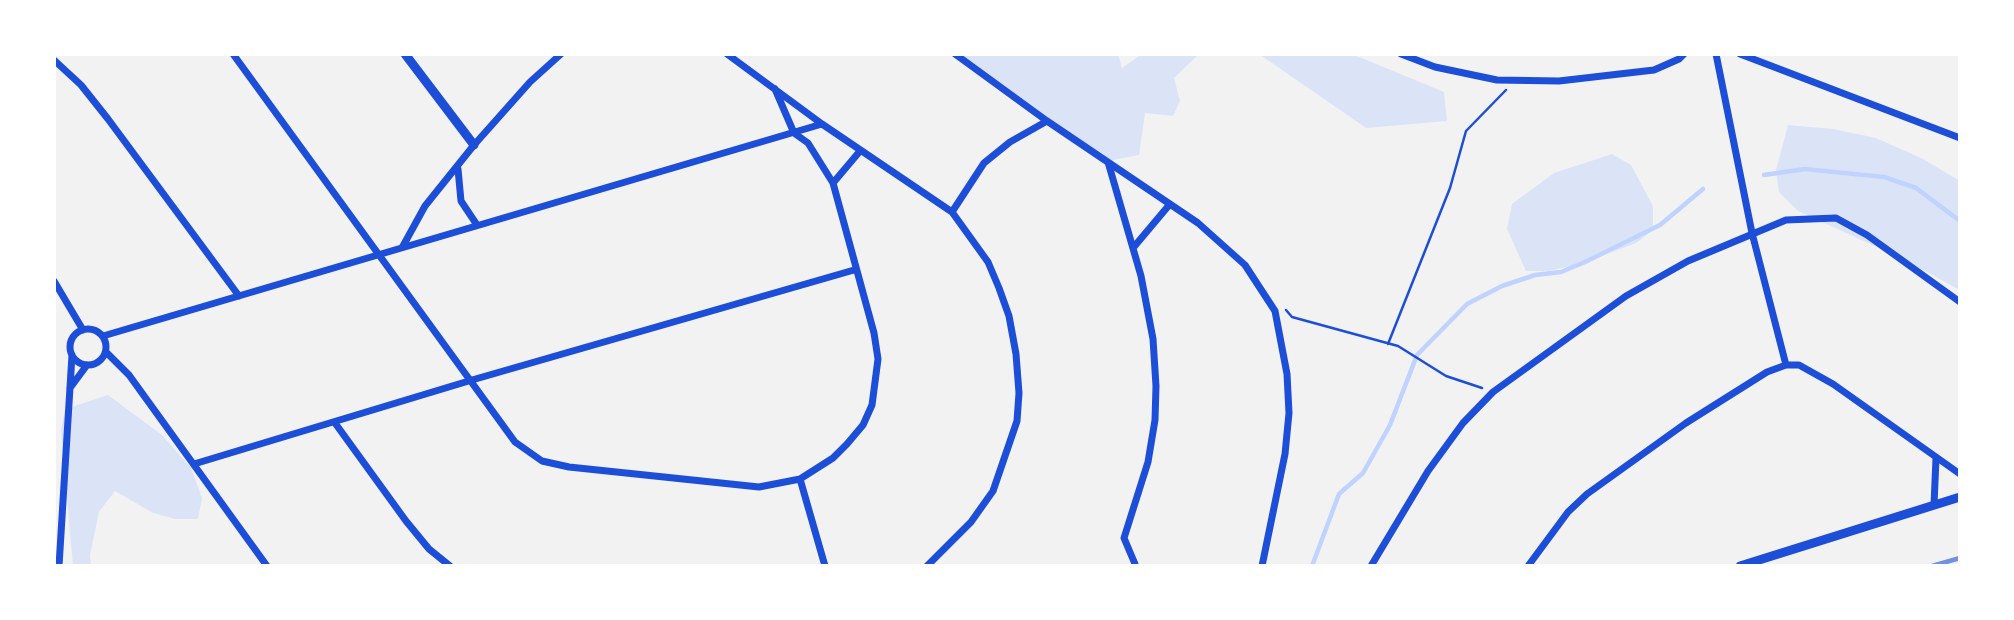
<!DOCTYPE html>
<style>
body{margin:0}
#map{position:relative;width:2014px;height:620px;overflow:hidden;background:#f2f2f2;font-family:"Libre Baskerville",serif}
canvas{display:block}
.frame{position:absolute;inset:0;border:56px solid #fff;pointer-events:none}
</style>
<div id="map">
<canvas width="2014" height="620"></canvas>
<div class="frame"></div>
</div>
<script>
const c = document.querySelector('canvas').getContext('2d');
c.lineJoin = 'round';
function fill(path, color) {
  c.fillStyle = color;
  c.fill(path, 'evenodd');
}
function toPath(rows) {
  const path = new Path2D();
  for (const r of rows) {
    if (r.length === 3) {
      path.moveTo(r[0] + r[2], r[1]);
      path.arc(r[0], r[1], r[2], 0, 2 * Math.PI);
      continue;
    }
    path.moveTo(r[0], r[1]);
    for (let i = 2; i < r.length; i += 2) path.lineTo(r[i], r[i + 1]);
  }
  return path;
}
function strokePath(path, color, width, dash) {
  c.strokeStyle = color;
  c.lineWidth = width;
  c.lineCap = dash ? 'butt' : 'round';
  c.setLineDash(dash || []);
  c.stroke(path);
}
fill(toPath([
 [955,54,1118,54,1122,68,1142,54,1199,54,1174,78,1180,101,1173,116,1145,113,1139,155,1108,161],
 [1259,54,1352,54,1444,92,1447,121,1366,128],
 [1788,125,1833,129,1876,138,1923,159,1960,181,1960,290,1901,258,1798,211,1779,192,1776,170],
 [1612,154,1631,165,1653,206,1653,230,1636,243,1583,263,1549,271,1526,271,1507,229,1512,204,1554,173],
 [108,395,162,435,191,468,202,498,198,519,175,519,153,513,115,491,99,512,90,555,91,566,73,566,61,431,65,409]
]), '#dbe4f7');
strokePath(toPath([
 [1764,175,1805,169,1884,177,1916,188,1960,221],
 [1312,566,1339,494,1363,473,1390,425,1417,355,1467,304,1502,286,1535,275,1561,272,1585,262,1660,225,1703,189]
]), '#bfd3fe', 4.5);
strokePath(toPath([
 [1286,310,1292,317,1398,346,1446,376,1482,388],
 [1388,344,1450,188,1466,131,1506,90]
]), '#1d4ed8', 2.5);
strokePath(toPath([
 [233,54,515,442,542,461,569,467,759,487,800,479,833,458,847,444,863,425,872,405,878,359,874,333,833,183,860,151],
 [727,54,822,124,952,212,988,262,999,288,1009,316,1016,354,1019,393,1017,421,993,491,971,522,927,566],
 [955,54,1047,121,1198,223,1245,265,1275,311,1287,374,1289,413,1285,454,1262,566],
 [1401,54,1435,67,1497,80,1559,81,1654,70,1679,59,1684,54],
 [1716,54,1752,233,1786,365],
 [1740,54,1960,138],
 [54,60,81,85,108,119,239,296],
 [775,89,794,133,808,143,833,183],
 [1108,162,1141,276,1153,339,1156,386,1155,420,1148,462,1124,538,1135,564],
 [458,169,461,201,477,225],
 [952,212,984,163,1010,142,1047,121],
 [403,246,425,206,474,145,530,82,561,54],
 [1133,248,1170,204],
 [54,281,83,330],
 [88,347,18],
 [103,336,822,124],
 [106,352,129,375,267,566],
 [70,388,87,365],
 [335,423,406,521,429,549,450,566],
 [194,464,472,380,854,270],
 [800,479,825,566],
 [1934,505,1936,458],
 [59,566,72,355],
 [1371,566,1428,471,1463,423,1493,392,1626,296,1688,261,1786,220,1836,218,1867,235,1960,302],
 [1528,566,1568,512,1587,494,1686,423,1767,372,1786,365,1799,365,1833,384,1960,474]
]), '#1d4ed8', 7);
strokePath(toPath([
 [405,54,474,145],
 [1740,566,1960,497]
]), '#1d4ed8', 9);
strokePath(toPath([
 [1932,566,1960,558]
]), '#7290e2', 4.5);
</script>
